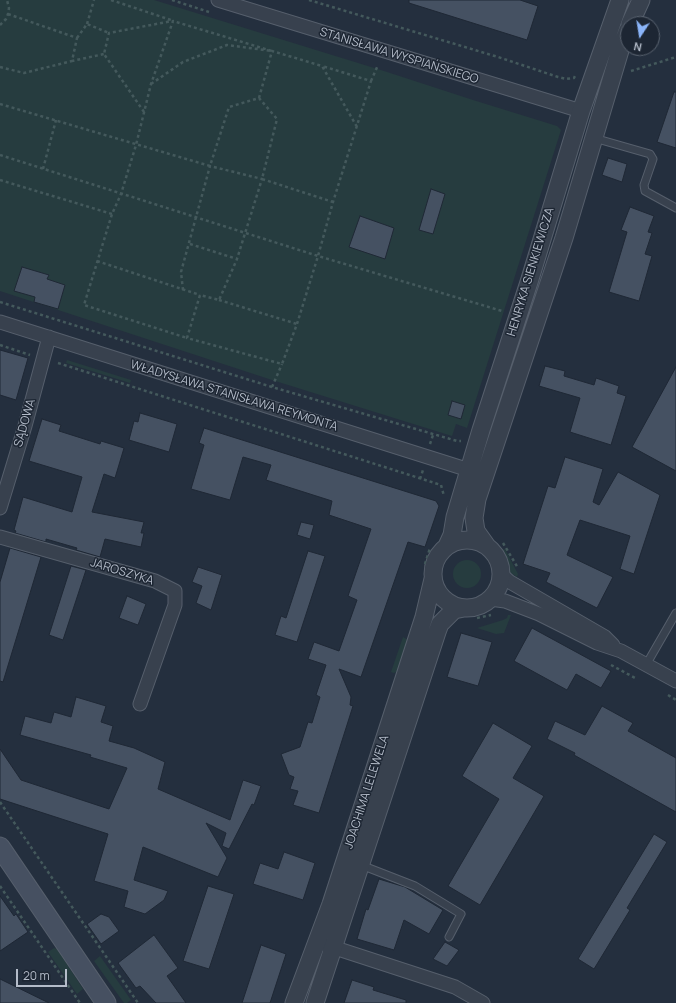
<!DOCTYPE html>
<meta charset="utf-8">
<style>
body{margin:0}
#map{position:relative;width:676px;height:1003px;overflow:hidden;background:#242f3e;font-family:Manrope,sans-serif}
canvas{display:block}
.north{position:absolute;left:620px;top:16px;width:40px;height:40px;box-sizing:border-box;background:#1d2633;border:1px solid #59626f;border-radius:50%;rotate:192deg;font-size:11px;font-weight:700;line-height:16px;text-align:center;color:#b4bcc9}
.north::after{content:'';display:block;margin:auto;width:14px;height:18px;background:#8ab4f8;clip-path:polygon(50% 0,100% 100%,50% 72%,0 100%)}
.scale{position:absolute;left:16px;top:969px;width:51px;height:18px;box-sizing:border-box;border:2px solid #b4bcc9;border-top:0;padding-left:5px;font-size:12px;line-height:14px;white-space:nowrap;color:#b4bcc9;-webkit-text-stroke:3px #1d2633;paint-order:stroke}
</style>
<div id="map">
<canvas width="676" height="1003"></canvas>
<div class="north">N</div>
<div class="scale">20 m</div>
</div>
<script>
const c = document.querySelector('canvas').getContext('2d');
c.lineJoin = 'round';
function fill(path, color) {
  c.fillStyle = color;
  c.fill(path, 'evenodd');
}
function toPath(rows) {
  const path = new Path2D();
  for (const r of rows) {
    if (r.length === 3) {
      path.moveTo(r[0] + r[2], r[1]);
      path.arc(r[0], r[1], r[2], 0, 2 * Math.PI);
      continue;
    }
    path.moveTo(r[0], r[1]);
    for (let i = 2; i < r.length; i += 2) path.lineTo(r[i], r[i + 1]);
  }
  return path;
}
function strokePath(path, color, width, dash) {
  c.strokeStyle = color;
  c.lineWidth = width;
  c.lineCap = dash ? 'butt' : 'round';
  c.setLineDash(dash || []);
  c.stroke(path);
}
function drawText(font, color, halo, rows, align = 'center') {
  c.font = font + ' Manrope,sans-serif';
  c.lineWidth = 3;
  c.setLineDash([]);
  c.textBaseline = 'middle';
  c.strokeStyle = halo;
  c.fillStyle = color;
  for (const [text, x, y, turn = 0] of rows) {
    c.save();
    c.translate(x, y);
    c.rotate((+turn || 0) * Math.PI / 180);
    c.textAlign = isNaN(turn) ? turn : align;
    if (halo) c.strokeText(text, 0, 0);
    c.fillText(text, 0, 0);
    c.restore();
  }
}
fill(toPath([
 [0,0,154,0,384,71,473,100,557,126,561,130,467,428,456,424,452,436,272,380,0,291],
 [67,360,131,380,130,383,66,363],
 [505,549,518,574,517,577,511,573,508,567,507,561,502,550],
 [467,574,14],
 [508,615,511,615,504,633,496,634,477,628,503,620,507,618],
 [403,637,408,640,400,667,398,667,399,671,394,673,391,672],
 [54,948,57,949,83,989,77,994,48,952],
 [100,956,131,1000,127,1003,124,1003,94,961]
]), '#263c3f');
const building = toPath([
 [409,0,520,0,538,6,527,40,409,3,409,0],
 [674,92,676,92,676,148,657,142,674,92],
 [608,158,627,164,622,182,602,175,608,158],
 [431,189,445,194,433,234,419,230,431,189],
 [630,207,654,216,648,232,652,233,645,254,652,256,639,301,609,292,627,232,621,230,630,207],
 [360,216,394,228,385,259,349,247,360,216],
 [22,267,49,275,47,279,65,285,58,309,34,302,35,297,14,291,22,267],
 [0,350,28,358,16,400,0,395,0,350],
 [545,366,565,371,564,376,594,385,596,378,619,386,617,393,626,396,611,445,570,432,580,398,539,386,545,366],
 [676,367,676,471,632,447,676,367],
 [452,401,465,405,461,419,448,415,452,401],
 [140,413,177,424,169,452,129,440,134,421,138,422,140,413],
 [42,419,61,425,59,431,100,444,101,441,124,448,115,478,104,474,92,512,144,522,141,533,144,533,141,547,105,539,100,557,76,550,77,548,46,539,46,542,15,533,16,531,14,530,23,497,72,512,82,477,29,461,42,419],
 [204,428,436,501,439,506,425,547,408,542,361,677,339,669,351,697,350,705,353,706,319,813,293,805,298,791,290,789,294,777,289,775,281,754,300,747,308,722,312,723,320,697,316,695,326,665,308,659,314,642,339,651,357,600,348,596,371,529,329,515,332,501,266,480,271,465,243,457,230,500,191,489,204,445,199,443,204,428],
 [565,457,603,469,593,502,599,505,618,472,660,495,634,574,620,569,630,536,580,520,567,555,613,577,597,608,546,582,550,573,523,564,548,486,555,488,565,457],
 [301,522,314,525,310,539,297,535,301,522],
 [10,548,41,557,3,682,0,681,0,582,10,548],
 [308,551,325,556,297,642,275,635,281,616,286,618,308,551],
 [71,566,86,570,63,640,49,635,71,566],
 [198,567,222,575,211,610,196,603,202,586,192,582,198,567],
 [127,596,146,604,138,625,119,618,127,596],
 [532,628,611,671,601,688,576,674,567,690,514,661,532,628],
 [461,633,492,642,478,686,447,677,461,633],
 [76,697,106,706,101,722,113,726,109,741,134,748,165,762,158,789,230,820,243,780,261,786,254,805,252,804,229,849,222,846,226,833,206,823,227,858,218,877,143,847,134,880,168,891,164,900,145,914,124,907,128,891,94,881,108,834,0,799,0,749,21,780,109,809,127,768,90,757,91,755,20,735,25,716,51,723,54,712,71,717,76,697],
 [602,706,633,723,628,731,676,758,676,812,574,755,575,753,547,739,555,721,585,735,602,706],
 [493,723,532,746,513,778,544,796,480,905,448,886,499,799,462,776,493,723],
 [654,834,667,842,627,908,630,910,594,969,578,959,654,834],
 [284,852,315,863,303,900,253,884,260,863,278,869,284,852],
 [379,879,405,887,443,910,429,934,404,920,394,950,357,939,366,909,368,910,379,879],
 [208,886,234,894,209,969,183,961,208,886],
 [0,896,14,916,16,914,28,932,0,951,0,896],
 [101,914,109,917,119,931,101,944,87,924,101,914],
 [154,935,178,968,167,976,186,1003,156,1003,140,986,136,988,118,963,154,935],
 [445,942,459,950,447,966,433,959,445,942],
 [261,945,286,954,270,1003,242,1003,261,945],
 [0,979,49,1003,0,1003,0,979],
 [352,980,374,987,373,990,406,1000,406,1003,344,1003,352,980]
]);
fill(building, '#455162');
strokePath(building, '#1f2835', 1);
const service = toPath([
 [594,138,650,154,653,159,644,185,645,191,676,208],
 [646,665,676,613],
 [361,865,415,886,461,914,449,937]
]);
const minor = toPath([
 [218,0,581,111],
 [0,322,469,470],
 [0,508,25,426,49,337],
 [0,537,155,581,175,591,175,605,140,704],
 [501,574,510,582,605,637,613,645],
 [490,599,505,601,539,614,597,643,621,651,676,681],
 [326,945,455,987,483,1003]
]);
const tertiary = toPath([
 [630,24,641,0],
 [467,574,34],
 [486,545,476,531,474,518,477,499,564,238,621,47,628,30],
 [447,546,452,535,455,517,481,430,530,279,581,111,620,0],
 [294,1003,331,904,424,617,433,579],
 [315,1003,437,632,440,624,454,610,464,608]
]);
const secondary = toPath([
 [0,847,106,1003]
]);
strokePath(service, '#565f6c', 9);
strokePath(minor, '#565f6c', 15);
strokePath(tertiary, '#565f6c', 19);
strokePath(secondary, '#565f6c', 21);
strokePath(toPath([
 [111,0,171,20],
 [172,0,209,12],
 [309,0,498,57,558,77,566,79,574,78,575,76],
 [8,14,77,38,72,61,104,54],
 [87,24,94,0],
 [0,25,6,19,8,14,9,8,7,0],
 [77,38,87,24,109,33],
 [0,67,24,73,72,61],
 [631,71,676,57],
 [371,81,378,65],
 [151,84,183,62,227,45,272,51,173,21,151,84,136,145,121,194,112,214,84,305,187,338],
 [259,98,272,51,322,66,357,127],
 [0,104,210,166,229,107,259,98,277,119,262,179,333,202],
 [144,112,104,54,109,33,172,21],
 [0,155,318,256,502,311],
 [43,169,56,120],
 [0,180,112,214],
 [190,244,237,259],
 [97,261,200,295],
 [183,290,181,272,210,166,262,179,237,259,219,300,200,295,187,338,282,364,297,324,318,256,333,202,371,81,322,66],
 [219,300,297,324],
 [0,302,272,387,457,441,461,441],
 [0,345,30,355],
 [58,363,441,485,444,496],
 [272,387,282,364],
 [430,444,433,435],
 [420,479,423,470],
 [503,543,518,568],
 [425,564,430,548],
 [477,618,491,615],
 [611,665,637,679],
 [668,695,676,700],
 [0,802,138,1003],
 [0,886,80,1003]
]), '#44595c', 2.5, [3, 3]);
strokePath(service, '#38414e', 7);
strokePath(minor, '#38414e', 13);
strokePath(tertiary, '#38414e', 17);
strokePath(secondary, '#465061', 19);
drawText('12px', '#b4bcc9', '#1d2633', [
 ["STANISŁAWA WYSPIAŃSKIEGO",399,56,17],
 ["HENRYKA SIENKIEWICZA",531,272,-73],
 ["WŁADYSŁAWA STANISŁAWA REYMONTA",234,396,17],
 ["SĄDOWA",25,423,-74],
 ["JAROSZYKA",122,572,17],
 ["JOACHIMA LELEWELA",367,792,-72]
]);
</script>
